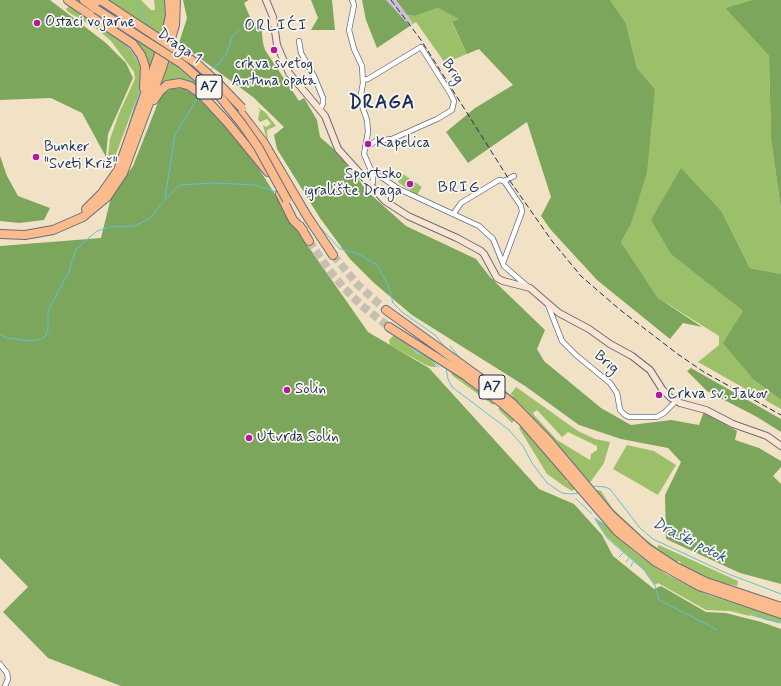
<!DOCTYPE html>
<meta charset="utf-8">
<style>
body{margin:0}
canvas{display:block;background:#f1e2c5}
</style>
<canvas width="781" height="686"></canvas>
<script>
const c = document.querySelector('canvas').getContext('2d');
c.lineJoin = 'round';
function fill(path, color) {
  c.fillStyle = color;
  c.fill(path, 'evenodd');
}
function toPath(rows) {
  const path = new Path2D();
  for (const r of rows) {
    path.moveTo(r[0], r[1]);
    for (let i = 2; i < r.length; i += 2) path.lineTo(r[i], r[i + 1]);
  }
  return path;
}
function strokePath(path, color, width, dash) {
  c.strokeStyle = color;
  c.lineWidth = width;
  c.lineCap = dash ? 'butt' : 'round';
  c.setLineDash(dash || []);
  c.stroke(path);
}
function drawText(font, color, halo, rows, align = 'center') {
  c.font = font + ' Mynerve,sans-serif';
  c.lineWidth = 3.5;
  c.setLineDash([]);
  c.textBaseline = 'middle';
  c.strokeStyle = halo;
  c.fillStyle = color;
  for (const [text, x, y, turn = 0] of rows) {
    c.save();
    c.translate(x, y);
    c.rotate((+turn || 0) * Math.PI / 180);
    c.textAlign = isNaN(turn) ? turn : align;
    if (halo) c.strokeText(text, 0, 0);
    c.fillText(text, 0, 0);
    c.restore();
  }
}
fill(toPath([
 [386,0,396,0,413,24,410,26]
]), '#cbbfd5');
fill(toPath([
 [72,0,80,0,148,45,147,27,105,0,141,0,151,10,155,10,154,0,166,0,176,37,168,58,205,87,206,96,192,84,157,91,149,78,143,57],
 [610,0,752,0,725,8,769,56,771,139,781,209,781,274,750,268,722,212,672,254,743,311,754,380,781,400,781,409,698,362,719,345,719,336,658,298,621,242,631,224,655,89,637,68,626,23],
 [69,6,124,43,132,52,141,68,141,85,137,98,110,170,107,165,110,139,120,111,135,79,134,72,111,41,97,29,68,12,66,9],
 [438,8,460,19,452,23,467,54,445,63,416,22,413,24,407,15,415,16],
 [257,107,265,112,276,126,267,130,268,145,263,125,266,127,271,124,267,119,260,122,258,119,260,110],
 [403,174,422,187,417,195,398,182],
 [394,335,409,345,417,353,429,357,437,367,432,367,426,365,390,345,389,340],
 [449,370,453,371,482,390,515,419,512,423,498,409,500,407,502,408,496,402,493,405,453,376],
 [516,387,578,431,595,439,610,442,604,463,589,484,547,433,525,409,510,396,515,395,510,395],
 [537,410,562,437,568,432,597,446,597,450,591,454,590,460,557,440,534,415,533,413],
 [522,426,566,478,566,481,575,487,575,489,572,491,564,486,547,474,519,428],
 [627,445,654,451,676,465,658,495,613,469],
 [594,489,601,491,612,508,644,538,660,550,657,547,659,545,738,581,737,586,728,584,781,602,781,604,721,584,680,564,681,562,678,561,677,562,664,556,617,517],
 [595,519,603,523,636,553,666,574,708,595,781,618,781,627,781,623,766,620,751,614,750,616,730,611,706,610,658,583,655,585,644,570,607,537]
]), '#9cc069');
fill(toPath([
 [0,0,50,0,106,43,126,63,133,78,108,134,106,157,82,113,51,98,0,100],
 [183,0,249,0,244,3,250,17,261,24,263,43,265,50,299,101,304,98,317,120,320,137,337,152,368,192,406,226,476,259,490,277,545,330,537,349,544,361,601,408,631,425,671,420,699,425,704,411,737,431,735,440,759,448,781,461,781,467,773,476,781,484,781,584,740,573,666,539,665,495,681,462,668,448,621,439,579,425,525,386,412,315,374,283,350,259,320,218,277,149,274,135,284,127,253,97,179,43,187,18],
 [311,0,332,0,335,30,311,30,318,18],
 [362,0,386,0,410,26,377,48,366,20],
 [396,0,610,0,626,23,637,68,655,89,647,172,631,224,621,242,658,298,702,327,683,323,670,339,597,280,551,230,541,216,551,197,527,122,468,163,446,132,475,108,513,85,479,49,467,54,452,22,459,19,438,8,415,16,407,15],
 [752,0,781,0,781,209,771,139,769,56,725,8],
 [183,88,195,95,246,148,301,236,368,332,429,368,539,489,574,504,602,535,613,556,654,589,661,586,706,612,726,613,761,622,781,629,781,686,121,686,48,658,3,612,28,587,0,558,0,246,101,238,111,197,133,166,161,95,171,89],
 [0,156,7,176,18,196,50,208,44,220,19,223,0,221],
 [681,168,722,212,750,268,781,274,781,400,754,380,723,343,743,311,671,254,651,220],
 [691,368,781,419,781,432,757,417,707,391,687,371]
]), '#7da65d');
strokePath(toPath([
 [135,0,148,26],
 [125,44,132,50,141,67],
 [151,49,155,54],
 [209,71,219,64,227,53,232,37,239,29],
 [198,83,200,90],
 [129,125,140,90],
 [165,198,175,135,198,97],
 [302,200,318,225,340,249,357,253,377,265,388,285,393,303,402,312,435,335,444,346],
 [0,335,7,338,29,341,38,340,46,336,48,330,48,311,69,271,76,249,97,231,110,227,134,226,149,219,172,192,180,185,214,183,255,185,277,192],
 [410,345,417,352,427,356],
 [450,346,460,358,484,376],
 [430,358,439,367],
 [446,368,448,379,452,387,509,430,523,446,532,463,547,483,562,493,571,494,579,493],
 [520,406,538,424],
 [593,486,605,487,610,489,640,528,653,539,726,573,781,594],
 [576,499,592,514],
 [595,518,610,529],
 [595,519,607,538,644,570,655,586,659,600,718,630],
 [619,557,623,553],
 [626,562,629,558],
 [631,566,633,562],
 [752,608,764,613],
 [751,615,780,623]
]), '#5bc2d9', 1);
strokePath(toPath([
 [309,241,329,270,344,288,361,305,389,327],
 [333,255,358,285,386,310]
]), '#c6beb0', 8, [8, 4]);
const street = toPath([
 [352,0,354,5,349,30,354,49,362,66,363,83,360,100,367,120,368,132,364,154,373,175,373,182,370,186],
 [299,41,301,53,314,76,323,98,323,104,320,109],
 [363,80,368,79,421,47,450,93,454,101,452,110,437,119,392,139,376,141,366,147],
 [372,171,399,189,479,226,493,239,504,266,527,286],
 [504,181,514,176],
 [454,213,461,203,499,180,504,181,521,206,522,212,503,263],
 [548,305,562,341,576,355,610,383,617,393,620,410,625,415,629,417,657,417,664,413,676,401],
 [0,664,7,673,8,679,5,686]
]);
const secondary = toPath([
 [266,0,273,17,277,45,289,73,325,116,338,149,385,201,408,216,457,238,481,251,484,254,497,278,503,281,530,288,559,313,589,329,610,344,632,356,650,370,662,389,671,398,680,403,706,410,733,424,767,436,781,446]
]);
const highway = toPath([
 [68,0,133,44,141,55,145,66,144,88],
 [84,0,96,9],
 [95,0,107,8],
 [154,100,160,91,167,85,180,83,190,86,202,95,227,122,268,172],
 [234,104,264,143,307,216,333,255],
 [280,194,293,220,303,230],
 [86,209,102,193,118,170,166,34,170,15,169,0],
 [300,226,309,241],
 [0,234,25,235,53,230,83,217,107,197,123,173,162,68,175,25,176,0],
 [386,310,486,382,512,403,548,440,611,515,647,548,676,567,706,582,781,607],
 [389,327,466,376,503,404,522,421,617,531,656,562,699,586,781,614]
]);
strokePath(street, '#666e82', 6);
strokePath(secondary, '#666e82', 8);
strokePath(highway, '#666e82', 10);
strokePath(street, '#fff', 4.5);
strokePath(secondary, '#fde4d1', 6);
strokePath(highway, '#fbbb8c', 8);
strokePath(toPath([
 [391,0,421,40,510,181,552,241,581,276,619,309,679,355,704,372,781,415]
]), '#1b2f5e', 1, [6, 3]);
const highwayBridge = toPath([
 [102,1,196,63,217,82,242,108],
 [96,9,182,64,221,98,242,124,258,147,287,200]
]);
strokePath(highwayBridge, '#666e82', 10, []);
strokePath(highwayBridge, '#fbbb8c', 8);
for (const [x, y, r, color] of [
 [37,23,4,"#b5179e"],
 [274,50,4,"#b5179e"],
 [368,144,4,"#b5179e"],
 [36,157,4,"#b5179e"],
 [410,184,4,"#b5179e"],
 [287,390,4,"#b5179e"],
 [659,395,4,"#b5179e"],
 [249,438,4,"#b5179e"]
]) {
  const dot = new Path2D();
  dot.arc(x, y, r, 0, 2 * Math.PI);
  c.fillStyle = color;
  c.fill(dot);
  strokePath(dot, '#fbf7ec', 1.5);
}
for (const [x, y, w] of [
 [209,87,26],
 [492,387,26]
]) {
  const box = new Path2D();
  box.roundRect(x - w / 2, y - 12, w, 24, 3);
  c.fillStyle = '#fbf7ec';
  c.fill(box);
  strokePath(box, '#1b2f5e', 1);
}
drawText('bold 14px', '#1b2f5e', null, [
 ["A7",209,87],
 ["A7",492,387]
]);
drawText('15px', '#1b2f5e', '#fbf7ec', [
 ["Ostaci vojarne",45,23],
 ["crkva svetog",274,65,"center"],
 ["Antuna opata",274,82,"center"],
 ["Kapelica",376,144],
 ["Bunker",44,148],
 ["\"Sveti Križ\"",44,165],
 ["Sportsko",402,175,"right"],
 ["igralište Draga",402,192,"right"],
 ["Solin",295,390],
 ["Crkva sv. Jakov",667,395],
 ["Utvrda Solin",257,438]
], 'left');
drawText('15px', '#1b2f5e', '#fbf7ec', [
 ["Draga 1",179,47,35],
 ["Brig",452,72,56],
 ["Brig",606,363,41]
]);
c.letterSpacing = '1px';
drawText('16px', '#1b2f5e', '#fbf7ec', [
 ["ORLIĆI",276,27],
 ["BRIG",459,189]
]);
c.letterSpacing = '0px';
drawText('italic 16px', '#2e5b83', '#fbf7ec', [
 ["Draški potok",689,541,27]
]);
c.letterSpacing = '1px';
drawText('bold 19px', '#1b2f5e', '#fbf7ec', [
 ["DRAGA",382,104]
]);
c.letterSpacing = '0px';
</script>
